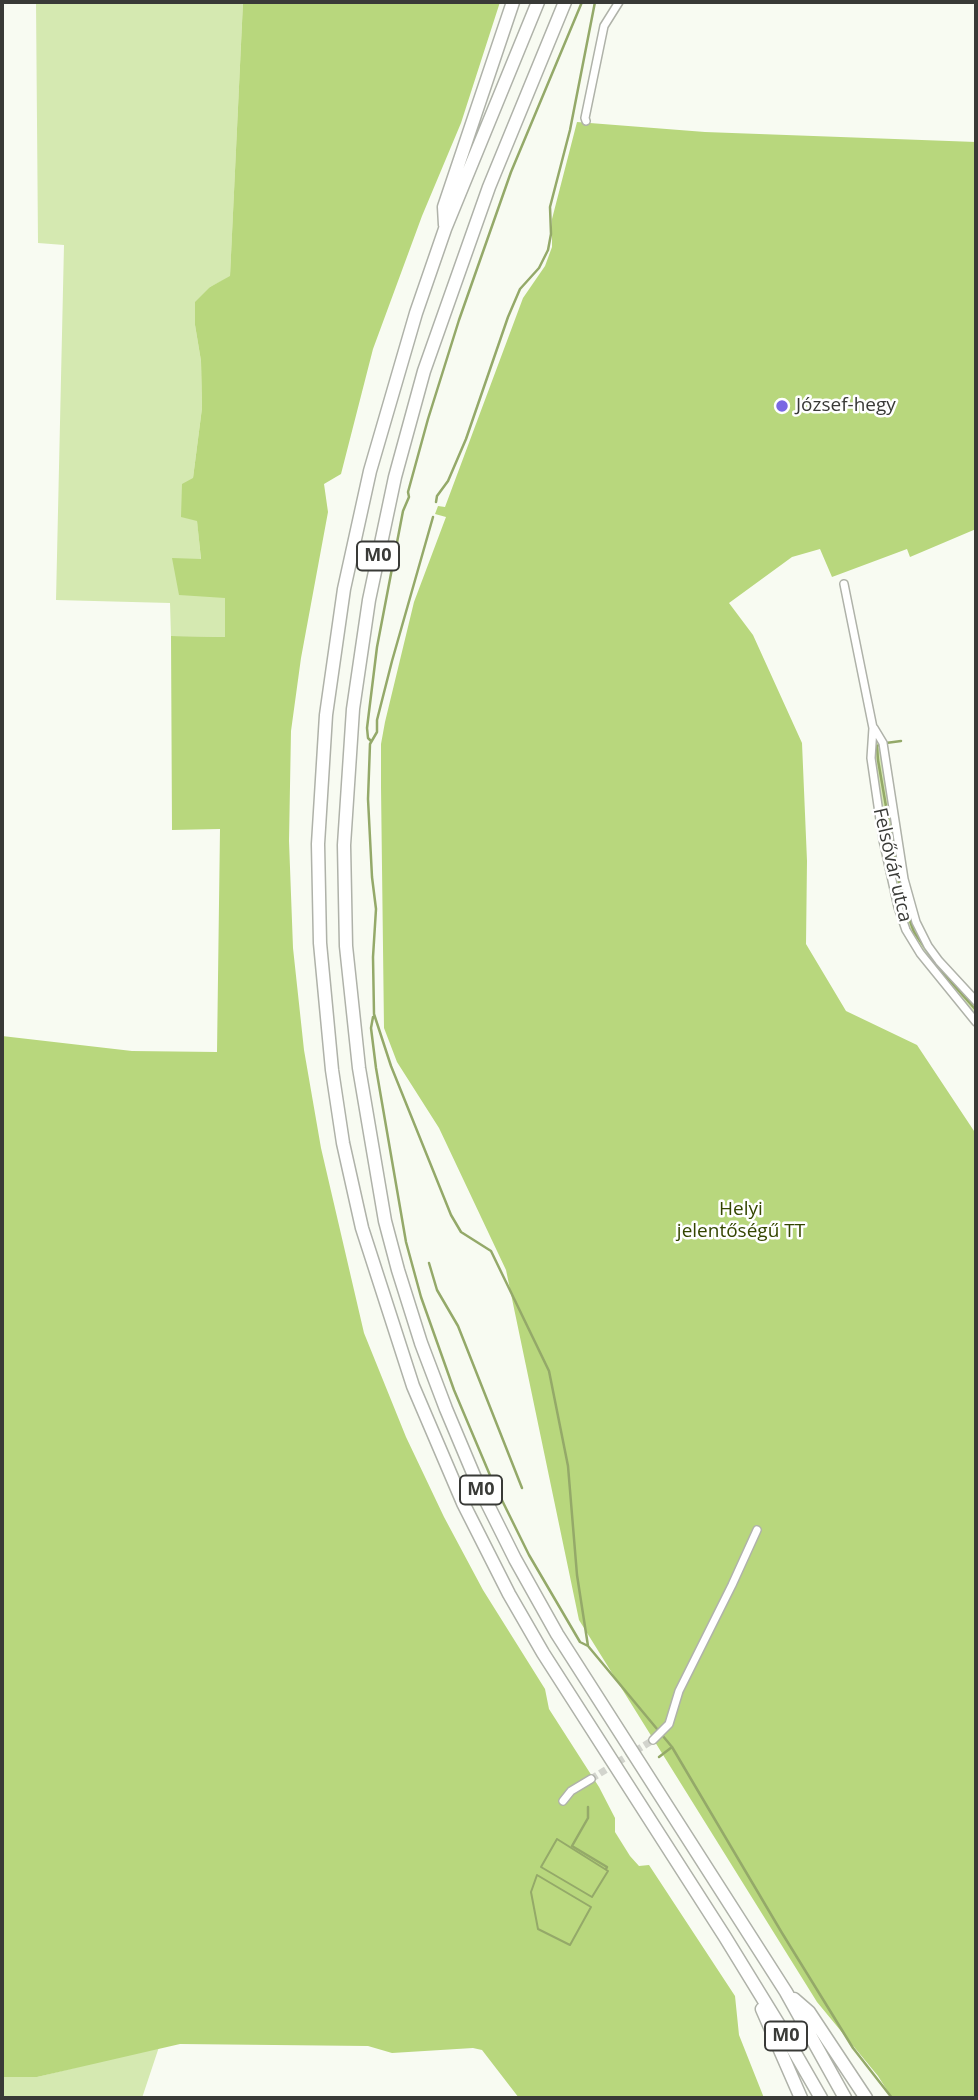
<!DOCTYPE html>
<meta charset="utf-8">
<style>
body{margin:0}
#map{position:relative;width:978px;height:2100px;overflow:hidden;background:#f8fbf2;font-family:"Open Sans",sans-serif}
canvas{display:block}
.frame{position:absolute;inset:0;border:4px solid #393a37;pointer-events:none}
</style>
<div id="map">
<canvas width="978" height="2100"></canvas>
<div class="frame"></div>
</div>
<script>
const c = document.querySelector('canvas').getContext('2d');
c.lineJoin = 'round';
function fill(path, color) {
  c.fillStyle = color;
  c.fill(path, 'evenodd');
}
function toPath(rows) {
  const path = new Path2D();
  for (const r of rows) {
    path.moveTo(r[0], r[1]);
    for (let i = 2; i < r.length; i += 2) path.lineTo(r[i], r[i + 1]);
  }
  return path;
}
function strokePath(path, color, width, dash) {
  c.strokeStyle = color;
  c.lineWidth = width;
  c.lineCap = dash ? 'butt' : 'round';
  c.setLineDash(dash || []);
  c.stroke(path);
}
function drawText(font, color, halo, rows, align = 'center') {
  c.font = font + ' "Open Sans",sans-serif';
  c.lineWidth = 5;
  c.setLineDash([]);
  c.textBaseline = 'middle';
  c.strokeStyle = halo;
  c.fillStyle = color;
  for (const [text, x, y, turn = 0] of rows) {
    c.save();
    c.translate(x, y);
    c.rotate((+turn || 0) * Math.PI / 180);
    c.textAlign = isNaN(turn) ? turn : align;
    if (halo) c.strokeText(text, 0, 0);
    c.fillText(text, 0, 0);
    c.restore();
  }
}
fill(toPath([
 [36,2,243,2,230,277,210,287,195,325,201,361,202,408,193,478,201,560,173,559,225,597,225,637,171,636,170,603,56,600,64,245,38,243],
 [879,741,881,743,893,831,891,833,887,832,883,825,875,749,875,744],
 [890,840,895,840,904,891,942,967,976,1004,976,1017,941,976,910,932,901,907,887,844],
 [159,2047,142,2098,2,2098,2,2077,37,2077]
]), '#d5e9b1');
fill(toPath([
 [243,2,500,2,461,123,422,216,373,349,341,474,324,484,328,512,301,658,291,731,289,841,293,948,304,1050,321,1148,364,1333,406,1437,444,1517,483,1590,545,1689,549,1709,599,1787,615,1818,615,1832,630,1856,639,1866,649,1865,735,1996,739,2035,764,2098,519,2098,482,2050,473,2048,392,2053,368,2046,180,2044,37,2077,2,2077,2,1036,132,1051,217,1052,220,829,172,830,171,636,225,637,225,598,179,595,172,558,201,559,197,521,181,517,182,484,193,478,202,408,201,361,195,325,195,302,210,287,230,276],
 [577,122,705,132,976,142,976,529,910,557,907,549,832,577,820,549,792,557,729,603,753,635,802,743,807,861,806,944,846,1011,917,1045,976,1134,976,2098,892,2098,878,2076,817,2002,579,1620,506,1270,439,1128,397,1062,384,1028,381,787,381,744,385,722,414,602,446,517,435,514,438,506,445,507,523,298,545,266,552,247,552,219]
]), '#b8d77d');
const water = toPath([
 [557,1839,608,1871,592,1897,541,1867,557,1839],
 [537,1875,591,1907,570,1945,538,1929,531,1892,537,1875]
]);
fill(water, '#bbd97f');
strokePath(water, '#94a969', 2);
strokePath(toPath([
 [436,502,437,496,448,481,466,439,508,317,520,289,539,268,548,250,551,234,550,207,570,130,595,2],
 [433,517,392,661,377,720,377,732,370,744,368,799,372,877,376,909,373,957,374,1014,391,1066,451,1215,461,1232,491,1251,549,1371,568,1466,577,1575,588,1646],
 [371,741,368,738,367,728,377,647,403,511,409,497,408,492,428,419,459,320,511,172,582,2],
 [886,743,901,741],
 [881,744,877,746,878,760,902,899,914,932,942,972,976,1010],
 [373,1017,371,1028,376,1068,406,1242,421,1297,454,1390,492,1480,529,1555,580,1642,588,1646,672,1747,659,1757],
 [429,1263,437,1290,458,1326,522,1488],
 [672,1747,782,1933,853,2048,892,2098],
 [588,1807,588,1818,572,1846,607,1867,606,1869]
]), '#94a969', 2.5);
strokePath(toPath([
 [591,1779,653,1740]
]), '#d2d4cd', 7, [7, 3.5]);
const street = toPath([
 [586,121,585,118,604,26,619,2],
 [844,584,873,728,871,758,883,840,898,907,906,930,920,953,976,1022],
 [874,728,883,743,904,879,916,922,928,946,939,961,976,1001],
 [653,1740,669,1724,679,1691,732,1585,757,1530],
 [563,1801,571,1791,591,1779]
]);
const highway = toPath([
 [538,2,445,229,416,313,370,471,344,589,326,715,318,844,320,943,332,1070,343,1143,362,1228,413,1386,463,1503,509,1594,543,1653,725,1937,779,2025,821,2098],
 [565,2,489,187,424,371,395,477,369,600,353,709,344,845,346,946,359,1068,385,1221,398,1270,421,1343,446,1409,478,1485,515,1559,557,1634,786,1992,845,2098],
 [445,225,444,207,513,2],
 [794,1999,809,2012,866,2098],
 [762,2009,801,2098]
]);
strokePath(street, '#afb2a9', 10);
strokePath(highway, '#afb2a9', 15);
strokePath(street, '#fff', 7);
strokePath(highway, '#fff', 12);
for (const [x, y, r, color] of [
 [782,406,7,"#7968e3"]
]) {
  const dot = new Path2D();
  dot.arc(x, y, r, 0, 2 * Math.PI);
  c.fillStyle = color;
  c.fill(dot);
  strokePath(dot, '#fff', 2.5);
}
for (const [x, y, w] of [
 [378,556,42],
 [481,1490,42],
 [786,2036,42]
]) {
  const box = new Path2D();
  box.roundRect(x - w / 2, y - 14.5, w, 29, 5);
  c.fillStyle = '#fff';
  c.fill(box);
  strokePath(box, '#393a37', 2);
}
drawText('bold 18px', '#393a37', null, [
 ["M0",378,556],
 ["M0",481,1490],
 ["M0",786,2036]
]);
drawText('19px', '#393a37', '#fff', [
 ["József-hegy",796,406]
], 'left');
drawText('19px', '#393a37', '#fff', [
 ["Felsővár utca",892,865,77]
]);
drawText('19px', '#344600', '#fff', [
 ["Helyi",741,1210],
 ["jelentőségű TT",741,1232]
]);
</script>
